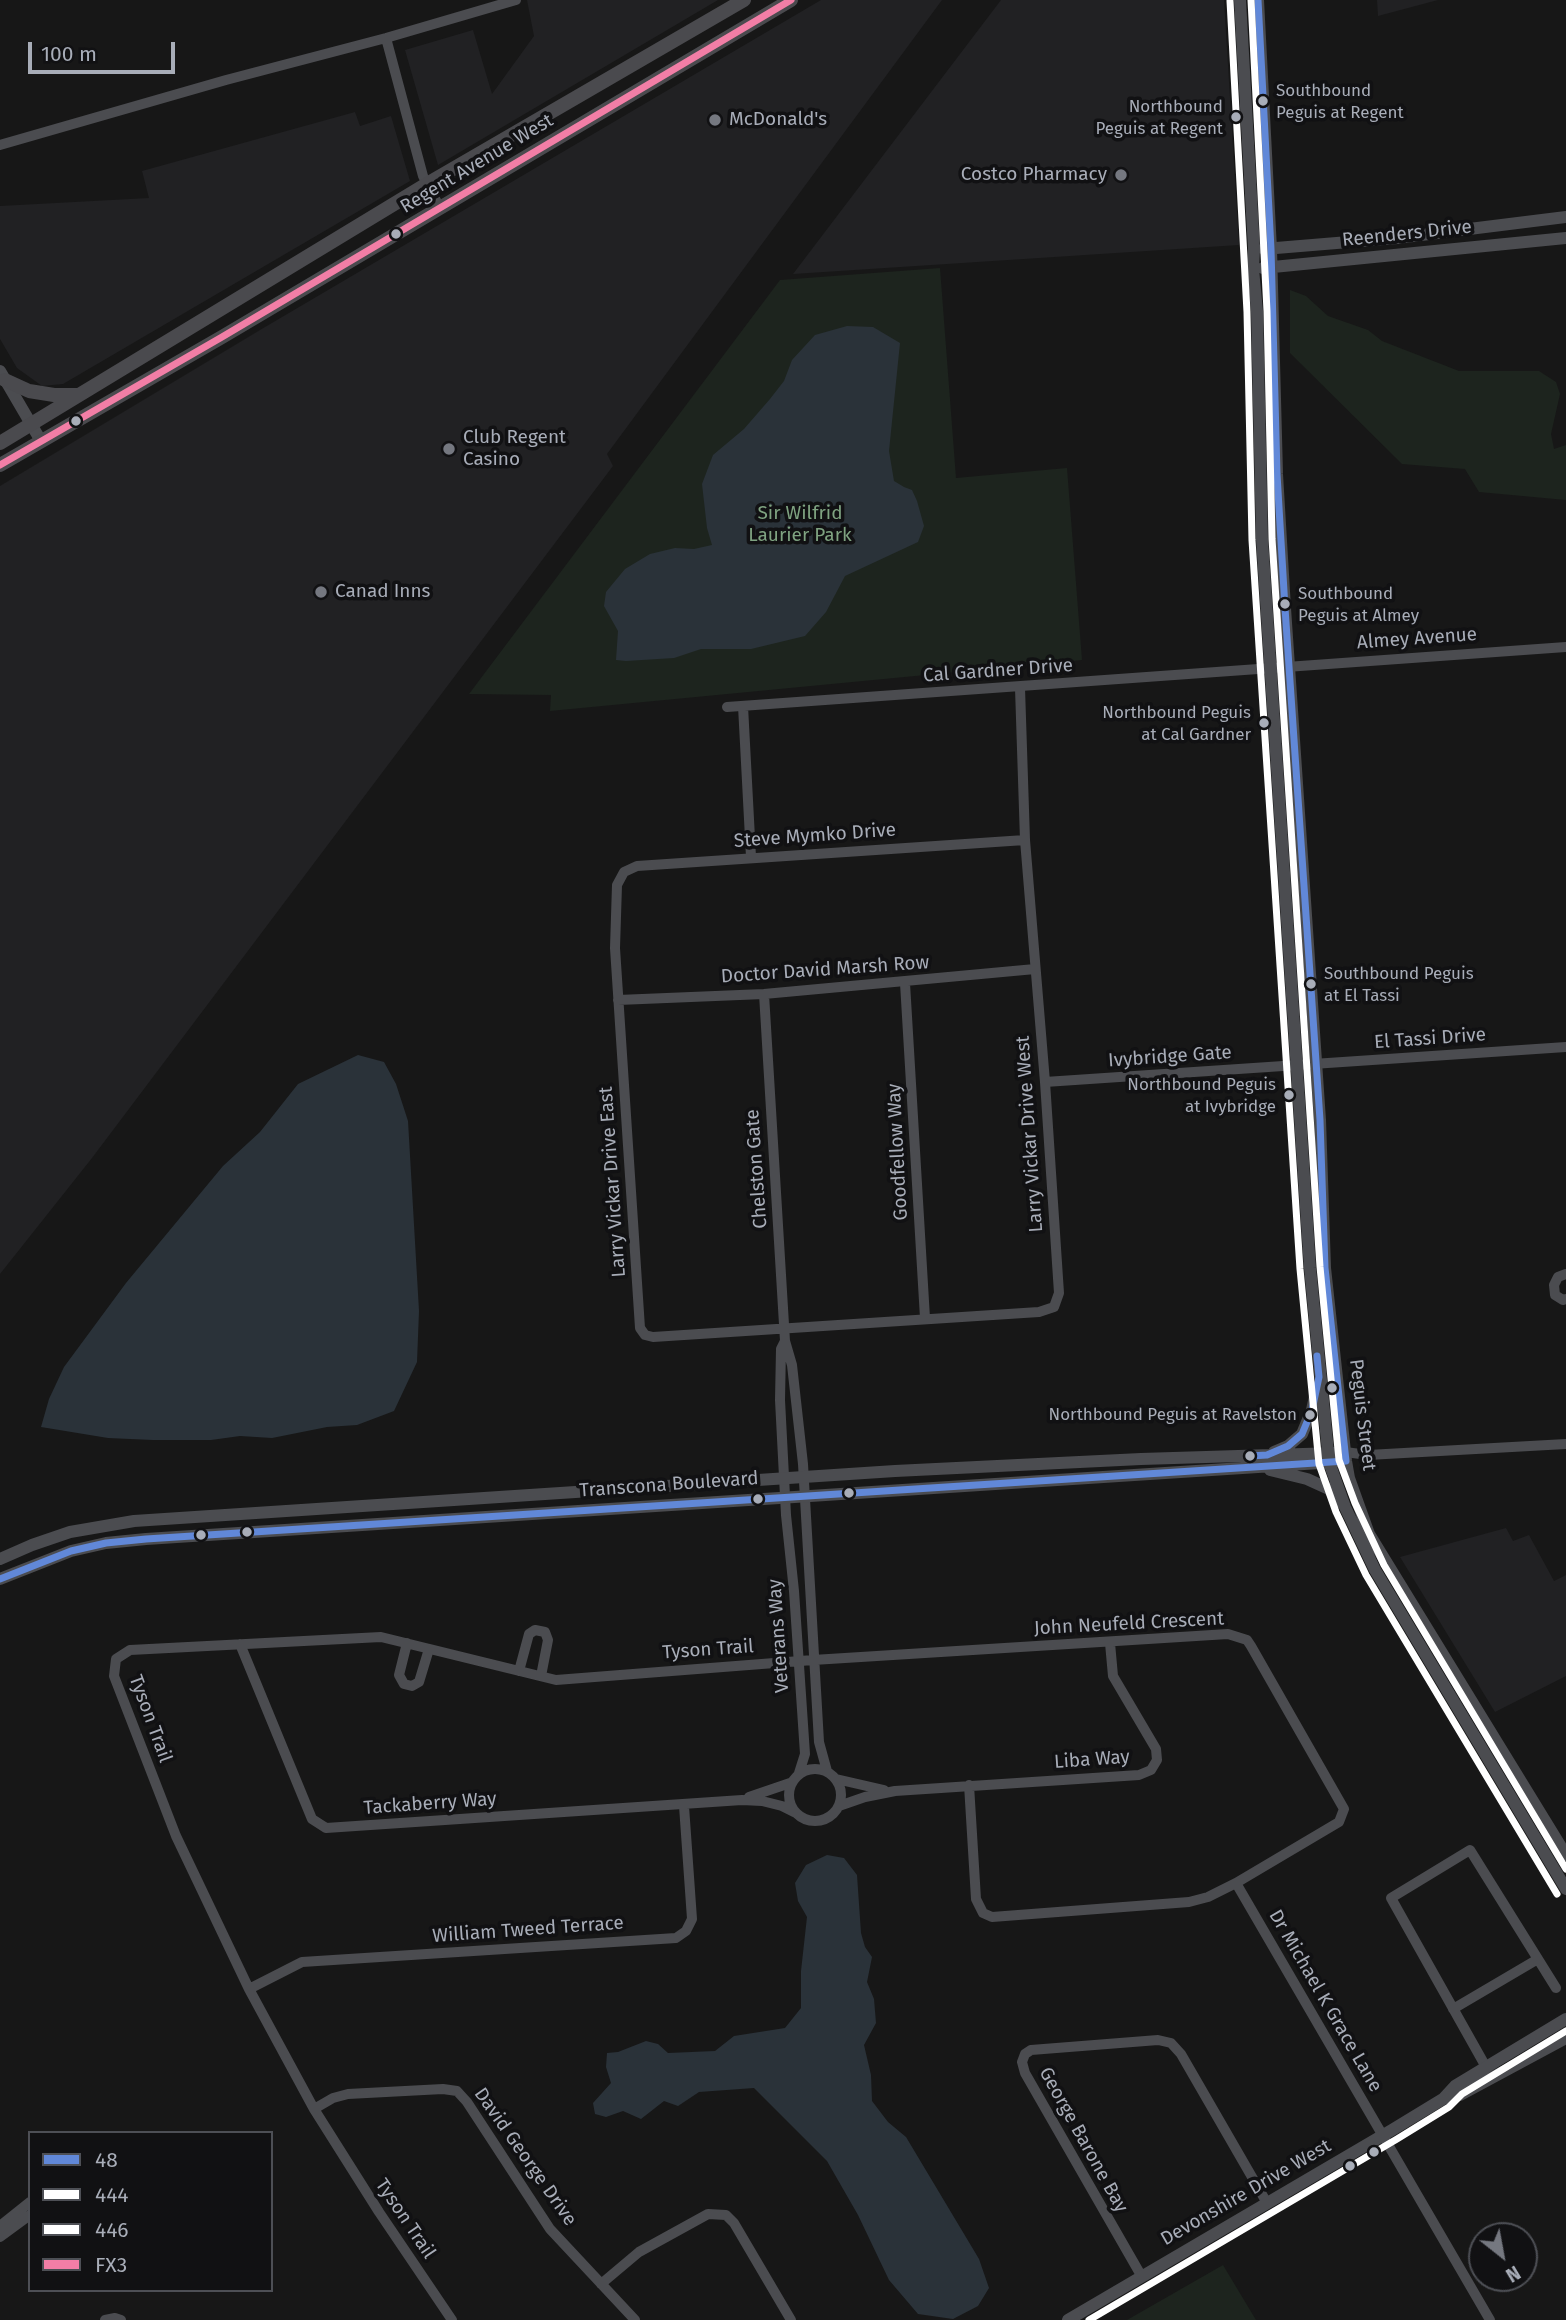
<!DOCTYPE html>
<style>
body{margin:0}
#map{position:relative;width:1566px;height:2320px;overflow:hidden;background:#171717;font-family:"Fira Sans",sans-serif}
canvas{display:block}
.legend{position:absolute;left:28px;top:2131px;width:245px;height:161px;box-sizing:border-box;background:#111113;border:2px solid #4d4f55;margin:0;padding:9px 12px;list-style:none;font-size:21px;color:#a8adb8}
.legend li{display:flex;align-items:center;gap:14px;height:35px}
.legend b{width:35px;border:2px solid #4d4f55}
.north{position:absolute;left:1468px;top:2222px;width:70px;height:70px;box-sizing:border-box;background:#111113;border:2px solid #4d4f55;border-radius:50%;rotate:149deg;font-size:19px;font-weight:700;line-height:28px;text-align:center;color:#a8adb8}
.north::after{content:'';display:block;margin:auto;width:24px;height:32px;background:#757880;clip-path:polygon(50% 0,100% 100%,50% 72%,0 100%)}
.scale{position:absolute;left:28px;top:42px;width:147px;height:32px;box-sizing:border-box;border:4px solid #a8adb8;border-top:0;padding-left:9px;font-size:21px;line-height:24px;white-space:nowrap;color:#a8adb8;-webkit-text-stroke:5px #111113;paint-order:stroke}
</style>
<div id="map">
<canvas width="1566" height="2320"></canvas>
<ul class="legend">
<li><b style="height:9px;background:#6188d8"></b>48</li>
<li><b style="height:9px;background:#fff"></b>444</li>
<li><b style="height:9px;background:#fff"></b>446</li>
<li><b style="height:9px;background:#f27ea6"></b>FX3</li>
</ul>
<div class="north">N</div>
<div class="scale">100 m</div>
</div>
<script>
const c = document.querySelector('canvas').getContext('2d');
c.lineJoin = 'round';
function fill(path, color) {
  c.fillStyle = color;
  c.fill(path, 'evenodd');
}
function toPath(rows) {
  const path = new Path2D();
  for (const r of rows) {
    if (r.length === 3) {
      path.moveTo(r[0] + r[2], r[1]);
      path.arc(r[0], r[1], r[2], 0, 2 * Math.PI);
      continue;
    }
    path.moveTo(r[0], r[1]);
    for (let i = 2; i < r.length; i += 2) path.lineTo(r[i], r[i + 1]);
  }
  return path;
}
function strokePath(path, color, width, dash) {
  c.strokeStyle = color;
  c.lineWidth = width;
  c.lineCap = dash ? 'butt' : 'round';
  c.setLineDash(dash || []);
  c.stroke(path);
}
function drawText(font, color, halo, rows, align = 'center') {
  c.font = font + ' "Fira Sans",sans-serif';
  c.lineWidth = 7;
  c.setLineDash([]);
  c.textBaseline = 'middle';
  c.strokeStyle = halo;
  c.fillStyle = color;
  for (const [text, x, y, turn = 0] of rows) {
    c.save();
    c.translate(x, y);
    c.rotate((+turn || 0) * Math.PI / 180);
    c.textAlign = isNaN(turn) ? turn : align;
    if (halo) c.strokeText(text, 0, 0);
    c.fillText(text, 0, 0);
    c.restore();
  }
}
fill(toPath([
 [527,0,718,0,438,165,405,50,473,30,492,94,534,36],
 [821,0,942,0,607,454,613,466,92,1158,0,1274,0,486,260,330],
 [1001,0,1224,0,1239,245,793,274],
 [1377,0,1438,0,1378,16],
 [355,112,360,126,391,116,410,181,63,384,42,386,17,368,0,339,0,206,149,198,142,171],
 [1506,1528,1513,1541,1529,1535,1554,1581,1566,1575,1566,1676,1495,1712,1400,1557]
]), '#212123');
fill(toPath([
 [940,268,956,478,1067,468,1082,660,550,711,551,695,469,694,780,280],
 [1290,290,1306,296,1328,316,1368,330,1382,341,1459,371,1539,371,1556,382,1560,394,1551,434,1554,449,1566,445,1566,500,1479,492,1465,469,1402,464,1290,353],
 [1223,2265,1256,2320,1127,2320]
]), '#1d241e');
fill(toPath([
 [847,326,873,327,900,343,889,451,894,481,904,487,912,490,917,501,924,526,918,542,845,576,826,612,805,636,751,649,701,649,674,658,626,661,616,660,618,631,604,606,606,592,625,569,650,554,675,548,694,549,712,545,707,528,702,484,713,455,744,429,770,399,784,381,792,360,815,335],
 [358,1055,384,1062,396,1084,408,1121,419,1311,417,1362,394,1411,357,1425,327,1427,272,1438,240,1436,211,1440,153,1440,108,1438,41,1427,49,1399,64,1367,126,1283,223,1166,260,1132,298,1084],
 [827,1855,844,1858,857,1875,861,1933,865,1947,872,1957,867,1982,874,1999,876,2023,864,2045,871,2075,872,2101,888,2122,906,2137,979,2259,989,2288,978,2306,953,2319,918,2314,889,2280,858,2215,827,2161,754,2088,699,2092,678,2106,664,2101,641,2119,623,2111,606,2117,595,2114,593,2103,611,2083,606,2067,607,2053,618,2052,646,2041,658,2044,668,2053,715,2051,734,2036,785,2028,801,2008,801,1971,807,1917,798,1901,795,1883,806,1865]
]), '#2a3239');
strokePath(toPath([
 [386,38,423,176,440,208],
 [0,145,226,80,386,38,516,0],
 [1020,688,1025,840,1045,1082,1059,1293,1054,1307,1039,1312,653,1337,645,1335,640,1328,615,948,617,885,624,872,637,866,1025,840],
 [743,706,751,857],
 [727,707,1566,647],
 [905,983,925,1318],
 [764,994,785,1341,792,1365,803,1464,819,1742,827,1771],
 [618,1000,764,994,1035,969],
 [1045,1082,1566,1047],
 [1566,1274,1558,1277,1554,1285,1555,1295,1563,1300,1566,1299],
 [785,1341,781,1349,780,1400,786,1515,794,1591,805,1754,799,1773],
 [1345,1452,1368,1455,1566,1444],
 [407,1643,399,1675,404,1684,412,1686,419,1682,429,1649],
 [240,1644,312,1819,326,1828,742,1800,762,1801,782,1806,794,1812],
 [519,1671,529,1634,535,1630,545,1632,548,1640,541,1676],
 [815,1795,26],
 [836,1779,884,1790],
 [749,1797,790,1783],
 [839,1806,865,1797,895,1791,1139,1775,1151,1770,1157,1760,1156,1749,1113,1676,1110,1643],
 [1236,1883,1490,2320],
 [249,1989,302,1962,676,1938,686,1931,692,1919,684,1806],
 [1453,2009,1538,1959],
 [1486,2067,1391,1898,1470,1850,1556,1988],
 [314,2109,333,2098,348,2094,443,2089,457,2091,467,2102,550,2229,635,2320],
 [0,2226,30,2202],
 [0,2237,30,2215],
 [1142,2277,1025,2073,1022,2062,1025,2054,1031,2050,1158,2040,1171,2043,1181,2054,1267,2203],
 [601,2284,639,2252,708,2214,726,2215,734,2223,791,2320],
 [105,2320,115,2318,121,2320],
 [452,2320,379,2212,314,2109,249,1989,176,1836,114,1676,116,1659,130,1650,381,1637,556,1680,813,1660,1228,1634,1247,1640,1251,1646,1344,1809,1339,1822,1236,1883,1208,1897,1189,1902,992,1917,983,1913,976,1899,969,1785]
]), '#4b4c50', 10);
strokePath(toPath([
 [1240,0,1254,249,1253,269,1257,311,1262,539,1310,1268,1329,1462,1345,1507,1375,1570,1566,1889],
 [1258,0,1271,249,1277,474,1285,608,1320,1120,1325,1268,1346,1461,1349,1478,1369,1534,1566,1855],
 [1264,249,1397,238,1566,217],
 [1263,268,1566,238],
 [0,371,41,441],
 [1274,1452,1288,1446,1302,1434,1312,1410,1317,1387],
 [1270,1470,1307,1479,1329,1489,1340,1502],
 [0,1559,32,1545,70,1532,134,1521,895,1471,1141,1459,1336,1453],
 [0,1579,71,1551,106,1543,146,1539,1335,1462],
 [1443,2099,1460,2095,1566,2038],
 [1068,2320,1392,2130,1443,2099,1455,2086,1566,2019]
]), '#4b4c50', 12);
strokePath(toPath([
 [5,380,29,391,54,395,78,395],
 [0,443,427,184,744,0],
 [0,465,222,337,791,0]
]), '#4a4a4e', 14);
strokePath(toPath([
 [1250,1456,1267,1455,1288,1446,1302,1434,1312,1410,1319,1377,1317,1356],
 [0,1579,71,1551,106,1543,146,1539,1346,1461,1325,1268,1320,1120,1285,608,1277,474,1271,249,1258,0]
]), '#6188d8', 7);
strokePath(toPath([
 [1230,1,1247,312,1252,540,1300,1269,1319,1464,1336,1512,1366,1575,1557,1894],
 [1089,2320,1397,2139,1449,2107,1462,2094,1566,2031]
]), '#fff', 7);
strokePath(toPath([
 [1251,0,1267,311,1272,539,1320,1267,1339,1460,1355,1503,1384,1565,1566,1869]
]), '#fff', 7);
strokePath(toPath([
 [0,465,222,337,791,0]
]), '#f27ea6', 7);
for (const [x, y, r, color] of [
 [1263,101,6,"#a8adb8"],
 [1236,117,6,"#a8adb8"],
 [715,120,7,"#757880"],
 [1121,175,7,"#757880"],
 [396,234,6,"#a8adb8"],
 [76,421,6,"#a8adb8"],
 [449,449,7,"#757880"],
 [321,592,7,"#757880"],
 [1285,604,6,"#a8adb8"],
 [1264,723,6,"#a8adb8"],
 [1311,984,6,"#a8adb8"],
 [1289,1095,6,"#a8adb8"],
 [1332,1388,6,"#a8adb8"],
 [1310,1415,6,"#a8adb8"],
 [1250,1456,6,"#a8adb8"],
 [849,1493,6,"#a8adb8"],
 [758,1499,6,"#a8adb8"],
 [247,1532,6,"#a8adb8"],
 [201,1535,6,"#a8adb8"],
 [1374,2152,6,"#a8adb8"],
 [1350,2166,6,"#a8adb8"]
]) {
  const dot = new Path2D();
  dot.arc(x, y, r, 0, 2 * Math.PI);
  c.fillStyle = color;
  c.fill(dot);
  strokePath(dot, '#111113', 2.5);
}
drawText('17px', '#a8adb8', '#111113', [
 ["Southbound",1276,91,"left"],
 ["Peguis at Regent",1276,113,"left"],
 ["Northbound",1223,107],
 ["Peguis at Regent",1223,129],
 ["Southbound",1298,594,"left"],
 ["Peguis at Almey",1298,616,"left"],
 ["Northbound Peguis",1251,713],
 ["at Cal Gardner",1251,735],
 ["Southbound Peguis",1324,974,"left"],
 ["at El Tassi",1324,996,"left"],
 ["Northbound Peguis",1276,1085],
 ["at Ivybridge",1276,1107],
 ["Northbound Peguis at Ravelston",1297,1415]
], 'right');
drawText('19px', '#a8adb8', '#111113', [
 ["McDonald's",729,120],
 ["Costco Pharmacy",1107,175,"right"],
 ["Club Regent",463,438],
 ["Casino",463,460],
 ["Canad Inns",335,592]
], 'left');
drawText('19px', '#a8adb8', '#111113', [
 ["Regent Avenue West",477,164,-31],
 ["Reenders Drive",1407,234,-6],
 ["Almey Avenue",1417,639,-4],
 ["Cal Gardner Drive",998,671,-4],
 ["Steve Mymko Drive",815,836,-4],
 ["Doctor David Marsh Row",825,970,-4],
 ["El Tassi Drive",1430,1039,-4],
 ["Ivybridge Gate",1170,1057,-4],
 ["Larry Vickar Drive West",1030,1134,-94],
 ["Goodfellow Way",898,1152,-93],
 ["Chelston Gate",757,1169,-94],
 ["Larry Vickar Drive East",613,1182,-94],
 ["Peguis Street",1362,1415,83],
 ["Transcona Boulevard",669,1485,-4],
 ["John Neufeld Crescent",1129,1624,-3],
 ["Veterans Way",779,1636,-94],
 ["Tyson Trail",708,1650,-4],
 ["Tyson Trail",150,1719,70],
 ["Liba Way",1092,1760,-4],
 ["Tackaberry Way",430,1804,-4],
 ["William Tweed Terrace",528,1930,-4],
 ["Dr Michael K Grace Lane",1325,2001,60],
 ["George Barone Bay",1083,2140,61],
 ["David George Drive",525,2157,55],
 ["Devonshire Drive West",1246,2193,-30],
 ["Tyson Trail",405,2219,56]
]);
drawText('19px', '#7fa381', '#111113', [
 ["Sir Wilfrid",800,514],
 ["Laurier Park",800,536]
]);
</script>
